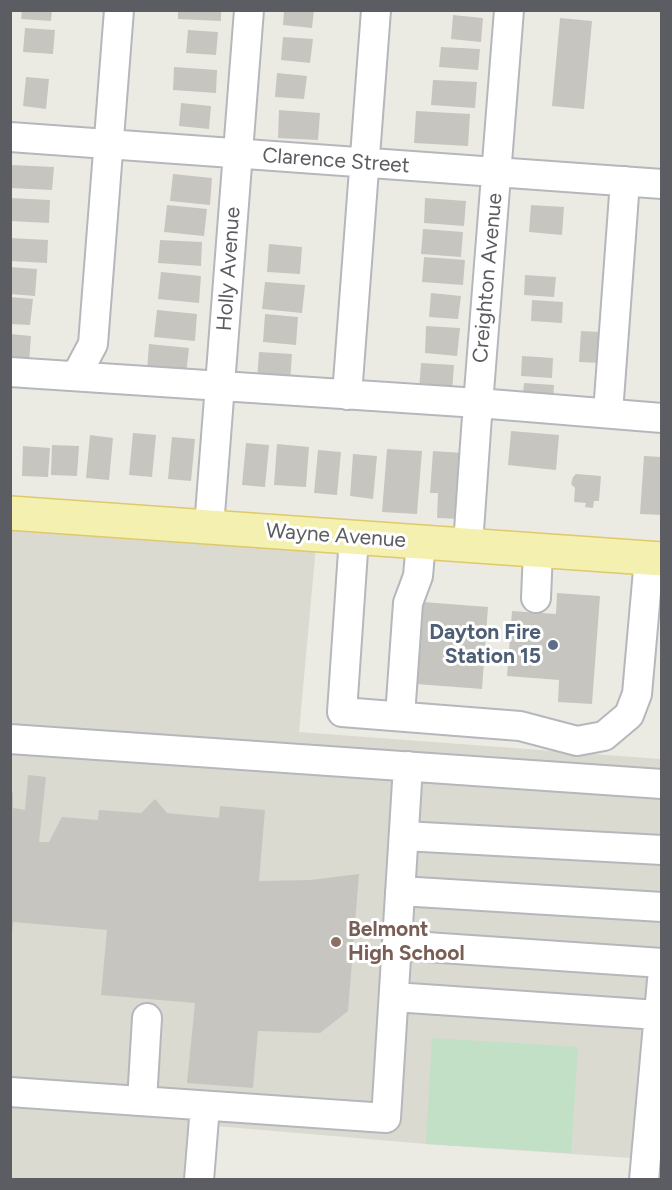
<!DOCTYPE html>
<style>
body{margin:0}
#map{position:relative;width:672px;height:1190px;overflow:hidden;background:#ecebe3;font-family:Figtree,sans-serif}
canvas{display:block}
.frame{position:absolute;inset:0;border:12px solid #5b5d62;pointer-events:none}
</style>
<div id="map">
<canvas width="672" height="1190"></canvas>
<div class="frame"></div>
</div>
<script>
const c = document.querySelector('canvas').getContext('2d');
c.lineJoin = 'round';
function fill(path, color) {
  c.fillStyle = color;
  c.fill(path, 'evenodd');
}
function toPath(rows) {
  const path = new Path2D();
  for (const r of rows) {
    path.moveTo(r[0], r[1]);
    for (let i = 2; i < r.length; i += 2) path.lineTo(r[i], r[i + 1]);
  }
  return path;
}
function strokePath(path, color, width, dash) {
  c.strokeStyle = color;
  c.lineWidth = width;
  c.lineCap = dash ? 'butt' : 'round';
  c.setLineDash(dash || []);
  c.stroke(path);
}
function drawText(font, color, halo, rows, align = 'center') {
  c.font = font + ' Figtree,sans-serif';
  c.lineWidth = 6;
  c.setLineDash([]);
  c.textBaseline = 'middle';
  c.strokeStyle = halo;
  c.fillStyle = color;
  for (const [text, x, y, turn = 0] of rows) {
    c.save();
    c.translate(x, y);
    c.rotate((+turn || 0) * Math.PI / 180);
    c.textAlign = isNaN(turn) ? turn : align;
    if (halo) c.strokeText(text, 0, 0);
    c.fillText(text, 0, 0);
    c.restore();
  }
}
fill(toPath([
 [10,513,317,535,299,732,661,759,661,1179,644,1179,645,1159,426,1144,204,1125,199,1179,11,1179]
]), '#dbdad1');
fill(toPath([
 [432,1038,578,1047,571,1153,426,1144]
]), '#c2e0c5');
fill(toPath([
 [22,10,52,10,51,21,21,19],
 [178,10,221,10,221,21,178,19],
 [284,10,314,10,312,28,283,25],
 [453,15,483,18,481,42,451,39],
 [560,18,592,21,584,109,552,106],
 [25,28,55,30,53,54,23,52],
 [188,30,218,32,216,55,186,53],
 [283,37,313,39,310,63,281,60],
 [441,47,480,49,478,70,439,67],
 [174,67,217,70,216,93,173,90],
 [277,73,307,76,304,99,275,97],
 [26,77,49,79,46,109,23,106],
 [433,80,477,82,475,108,431,105],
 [181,103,211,106,209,129,179,126],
 [279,110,320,113,318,140,278,138],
 [416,111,470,114,468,146,414,143],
 [11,165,54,167,52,190,10,188],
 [173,174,212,178,210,205,170,201],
 [10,198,50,200,49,223,10,221],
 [425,198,466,201,464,226,424,223],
 [167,205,207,209,204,236,164,232],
 [531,205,564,207,562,235,529,232],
 [423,229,463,232,461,257,421,254],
 [10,238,48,240,47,263,10,261],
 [160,240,202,242,201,266,158,263],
 [269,244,302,247,300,274,267,272],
 [424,257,465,260,463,285,422,282],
 [10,267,37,269,35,296,10,294],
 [161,272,201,276,199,303,158,299],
 [525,275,556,277,554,297,524,295],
 [265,282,305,285,302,313,262,309],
 [431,293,461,296,458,319,429,317],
 [10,297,33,299,30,325,10,324],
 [532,300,563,302,562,323,531,321],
 [157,310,197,314,195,341,154,337],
 [265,314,298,317,296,345,263,342],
 [426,326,460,328,457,356,425,353],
 [581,331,601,332,600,363,579,362],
 [10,334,31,336,29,363,10,361],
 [149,344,189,348,186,375,147,371],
 [259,352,292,354,290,382,257,380],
 [522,356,553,358,552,378,521,376],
 [421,363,454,365,452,393,419,391],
 [524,383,554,385,553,405,522,403],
 [511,431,559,435,556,470,508,465],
 [133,433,156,435,152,477,129,475],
 [90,435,113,438,109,480,86,478],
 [172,437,195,439,191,481,168,479],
 [246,443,269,445,265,487,242,485],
 [277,444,309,447,306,487,274,485],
 [52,445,79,446,77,476,51,475],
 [23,446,50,448,48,477,22,476],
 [387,449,422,451,417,514,382,512],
 [318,450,341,452,337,495,314,493],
 [433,451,463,453,458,519,437,518,438,493,430,493],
 [353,454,377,456,373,499,350,496],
 [644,456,662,457,662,515,640,514],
 [576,474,601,476,599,501,594,501,593,508,585,507,586,503,574,502,575,488,571,484,573,477],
 [557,593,600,596,592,704,558,702,559,680,507,676,512,611,556,614],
 [423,602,488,607,482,689,416,684],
 [28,775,46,777,39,842,49,842,62,817,98,820,99,810,141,813,155,799,167,813,219,818,220,806,265,810,259,881,310,880,359,874,348,1011,320,1033,258,1031,253,1088,187,1083,195,1003,101,995,107,930,13,922,12,935,10,935,10,792,13,793,13,808,25,810]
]), '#c7c5c0');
const minor = toPath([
 [10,137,662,184],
 [10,372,478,403,662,418],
 [76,376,93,344,119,10],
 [347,395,376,10],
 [608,413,625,181],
 [209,527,249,10],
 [354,537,342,712,520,726,577,741,604,736,629,715,637,694,649,559],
 [468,545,476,430,509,10],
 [536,598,538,551],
 [400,716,408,603,418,576,421,542],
 [10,739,662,784],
 [404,836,662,850],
 [400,891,662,907],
 [397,945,662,963],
 [394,997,658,1015],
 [10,1092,386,1118,408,766],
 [142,1101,147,1018],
 [199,1180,205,1106],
 [644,1180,662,980]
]);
const major = toPath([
 [10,513,662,559]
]);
strokePath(minor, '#b5b7bc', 32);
strokePath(major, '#dfc969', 36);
strokePath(minor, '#fff', 28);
strokePath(major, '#f4f0b0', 33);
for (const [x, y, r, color] of [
 [553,645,6,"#5c6f8a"],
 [336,942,6,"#8d6e63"]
]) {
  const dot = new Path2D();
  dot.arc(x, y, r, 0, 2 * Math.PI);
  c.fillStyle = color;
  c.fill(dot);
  strokePath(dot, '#fff', 2);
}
drawText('21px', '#5b5d62', '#fff', [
 ["Clarence Street",336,161,4],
 ["Holly Avenue",229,269,-86],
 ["Creighton Avenue",488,278,-85],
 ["Wayne Avenue",336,536,4]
]);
drawText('bold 21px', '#4e5e75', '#fff', [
 ["Dayton Fire",541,633],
 ["Station 15",541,657]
], 'right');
drawText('bold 21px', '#785e54', '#fff', [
 ["Belmont",348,930],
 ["High School",348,954]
], 'left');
</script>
